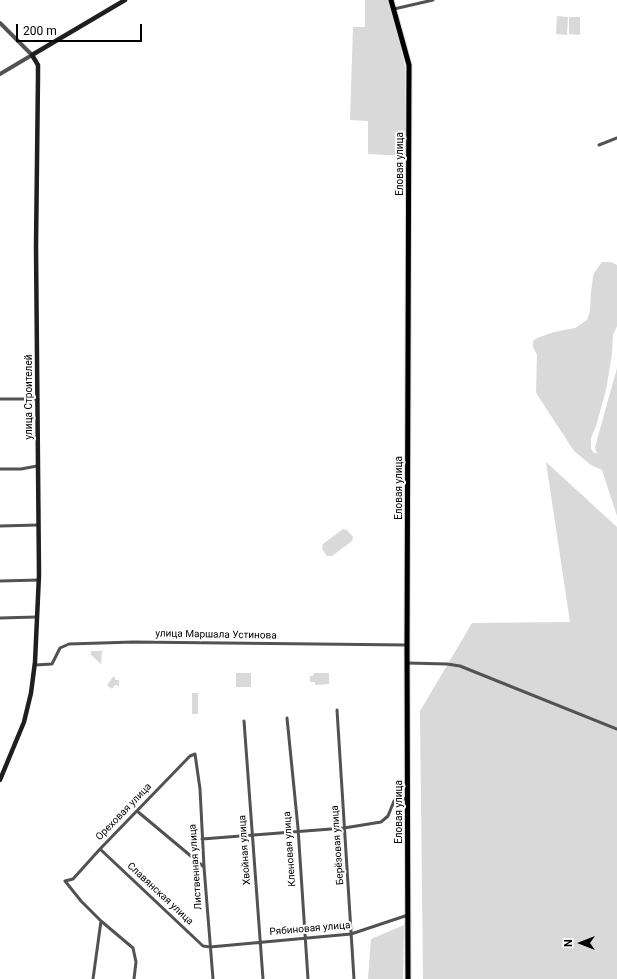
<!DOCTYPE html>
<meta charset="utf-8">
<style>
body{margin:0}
#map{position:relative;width:617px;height:979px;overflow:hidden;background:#fff;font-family:Roboto,sans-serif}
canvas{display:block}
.north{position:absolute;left:561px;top:923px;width:40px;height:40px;-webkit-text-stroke:3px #fff;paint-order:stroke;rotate:270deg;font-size:11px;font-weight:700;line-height:16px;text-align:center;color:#000}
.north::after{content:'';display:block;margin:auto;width:14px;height:18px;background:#000;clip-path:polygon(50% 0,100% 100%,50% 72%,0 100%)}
.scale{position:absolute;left:16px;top:24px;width:126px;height:18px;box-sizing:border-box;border:2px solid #000;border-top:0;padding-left:5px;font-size:12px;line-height:14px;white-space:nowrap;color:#000;-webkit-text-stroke:3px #fff;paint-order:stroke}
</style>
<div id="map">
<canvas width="617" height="979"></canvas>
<div class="north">N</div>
<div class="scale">200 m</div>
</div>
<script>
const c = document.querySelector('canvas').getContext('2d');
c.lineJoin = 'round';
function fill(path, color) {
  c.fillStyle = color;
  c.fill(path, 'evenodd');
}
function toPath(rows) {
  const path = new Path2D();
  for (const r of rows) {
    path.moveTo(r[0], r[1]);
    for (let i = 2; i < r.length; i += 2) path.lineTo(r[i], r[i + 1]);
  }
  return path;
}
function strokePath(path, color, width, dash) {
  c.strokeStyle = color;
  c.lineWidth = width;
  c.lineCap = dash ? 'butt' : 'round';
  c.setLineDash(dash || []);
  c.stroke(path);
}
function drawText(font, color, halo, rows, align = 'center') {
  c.font = font + ' Roboto,sans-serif';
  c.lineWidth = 4;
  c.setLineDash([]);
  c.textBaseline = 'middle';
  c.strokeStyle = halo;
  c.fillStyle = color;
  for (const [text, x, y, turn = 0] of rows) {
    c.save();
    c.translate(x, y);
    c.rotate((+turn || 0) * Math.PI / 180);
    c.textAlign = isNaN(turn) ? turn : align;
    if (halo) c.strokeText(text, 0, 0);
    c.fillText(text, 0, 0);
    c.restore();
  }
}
fill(toPath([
 [365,0,389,0,391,8,405,66,406,156,368,154,368,121,350,120,353,27,365,27],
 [557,16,568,17,567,35,556,34],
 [569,17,580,17,580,35,569,34],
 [602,262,611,262,617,265,617,326,613,335,612,354,606,390,596,426,591,438,591,448,593,452,597,454,595,447,617,368,617,516,602,470,591,465,574,451,538,396,536,392,537,355,533,347,533,341,537,338,554,332,575,328,587,320,590,311,591,292,593,277,594,273],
 [546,462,617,527,617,979,423,979,420,711,472,623,570,622],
 [343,529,347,530,353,537,352,541,332,556,327,556,322,549,323,544],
 [91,651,102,651,101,664,91,655],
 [236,673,251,673,251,687,236,687],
 [314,673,329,673,329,684,315,685,315,682,310,682,310,676,313,676],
 [113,677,115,677,115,680,119,680,119,686,115,685,112,689,107,685],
 [192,693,198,693,198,714,192,714],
 [404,925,403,979,368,979,371,939]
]), '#d9d9d9');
const primary = toPath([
 [391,0,409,65,407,645,408,979]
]);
strokePath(primary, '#dbdbdb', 7);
strokePath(toPath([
 [394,9,433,0],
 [599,145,617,138],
 [0,399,38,399],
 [0,469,21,469,37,466],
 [0,526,38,525],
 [0,581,39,580],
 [0,618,36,617],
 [407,663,447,664,460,666,617,729],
 [35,665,52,664,60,648,69,644,133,642,407,645],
 [337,710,354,979],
 [287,718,298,828,308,979],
 [244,721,263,979],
 [137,811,204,867],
 [202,839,344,828,381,822,388,816,394,801,408,798],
 [100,849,203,946,210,947,351,934,408,915],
 [93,979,101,921],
 [134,979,136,962,133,948,101,921,81,901,65,881,73,879,100,849,190,756,195,754,200,789,204,867,213,979]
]), '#525252', 3);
strokePath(toPath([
 [0,23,32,55,0,74]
]), '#525252', 4);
strokePath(toPath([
 [0,780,24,722,31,693,35,662,39,575,36,247,38,76,38,65,32,55,125,0]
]), '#1f1f1f', 4.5);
strokePath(primary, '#000', 5);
drawText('10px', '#000', '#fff', [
 ["Еловая улица",400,164,-90],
 ["улица Строителей",29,397,-90],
 ["Еловая улица",399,488,-90],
 ["улица Маршала Устинова",216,635,1],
 ["Ореховая улица",124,812,-46],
 ["Еловая улица",399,812,-90],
 ["Берёзовая улица",338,845,-94],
 ["Кленовая улица",290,849,-94],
 ["Хвойная улица",245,850,-94],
 ["Лиственная улица",196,867,-94],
 ["Славянская улица",160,894,43],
 ["Рябиновая улица",310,929,-5]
]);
</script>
